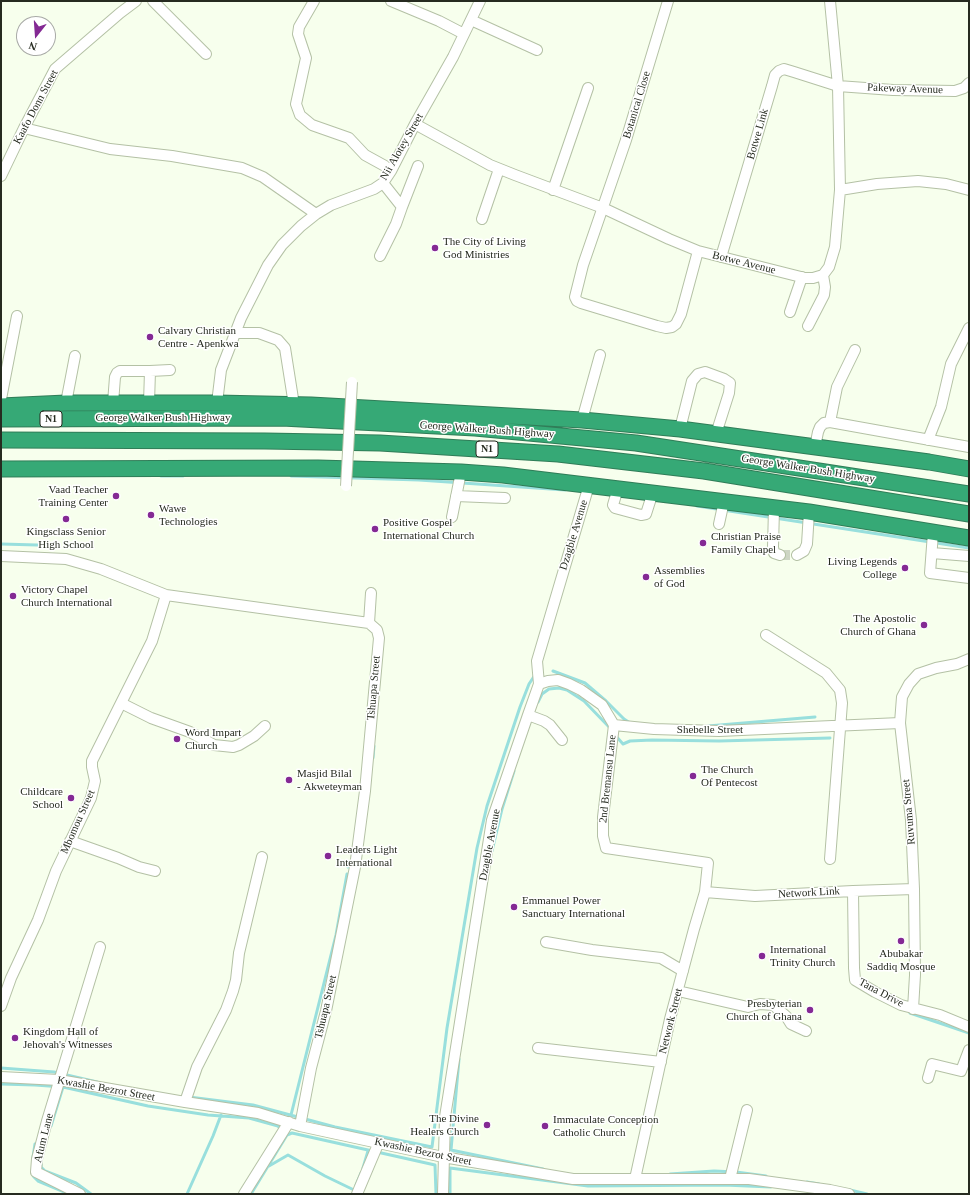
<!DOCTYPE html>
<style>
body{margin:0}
#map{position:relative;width:970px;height:1195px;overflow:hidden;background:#f7ffed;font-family:Georgia,serif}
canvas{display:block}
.frame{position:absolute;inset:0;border:2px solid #262b20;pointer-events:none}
.north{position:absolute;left:16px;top:16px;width:40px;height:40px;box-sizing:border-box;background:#fff;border:1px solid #a8aaa6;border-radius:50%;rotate:197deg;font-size:11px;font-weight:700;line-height:16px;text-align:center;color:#262b20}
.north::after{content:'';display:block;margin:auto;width:14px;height:18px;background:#842994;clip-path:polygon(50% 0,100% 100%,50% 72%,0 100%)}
</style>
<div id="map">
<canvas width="970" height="1195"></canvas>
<div class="frame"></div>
<div class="north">N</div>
</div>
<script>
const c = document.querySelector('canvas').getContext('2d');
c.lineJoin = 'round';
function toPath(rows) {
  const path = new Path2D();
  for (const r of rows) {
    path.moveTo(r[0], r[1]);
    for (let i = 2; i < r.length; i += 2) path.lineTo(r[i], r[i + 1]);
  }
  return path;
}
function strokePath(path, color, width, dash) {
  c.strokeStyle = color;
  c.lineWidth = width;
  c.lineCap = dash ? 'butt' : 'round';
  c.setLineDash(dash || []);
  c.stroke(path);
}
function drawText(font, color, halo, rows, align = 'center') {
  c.font = font + ' Georgia,serif';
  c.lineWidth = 3;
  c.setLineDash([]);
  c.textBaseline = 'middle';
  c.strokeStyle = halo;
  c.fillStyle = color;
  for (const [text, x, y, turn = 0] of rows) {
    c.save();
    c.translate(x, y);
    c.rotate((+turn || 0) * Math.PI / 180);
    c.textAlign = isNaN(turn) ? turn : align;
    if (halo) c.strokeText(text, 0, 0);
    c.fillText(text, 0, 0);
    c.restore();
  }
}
strokePath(toPath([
 [161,476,183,476],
 [291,476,419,480,565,490],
 [697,506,969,548],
 [1,544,37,545,46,547],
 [553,671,585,683,606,701,624,719,630,723],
 [538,702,542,694,549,689,559,688,567,690,584,701,611,729],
 [708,726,815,717],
 [615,735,623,744,630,741,652,740,719,741,830,738],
 [373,758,374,746],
 [492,851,502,809,514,771],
 [348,867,349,864],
 [910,1013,969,1033],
 [459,1059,451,1150,543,1169],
 [1,1068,54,1072,97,1082],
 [1,1084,35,1085,63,1087,148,1106,208,1115,249,1118,278,1126,285,1135,287,1135],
 [189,1097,253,1105,335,1127,432,1147,447,1028,477,848,487,806,520,707,529,684,535,675],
 [291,1115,336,935,347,874],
 [51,1126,63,1087],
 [33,1157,35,1144],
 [41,1164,41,1167,45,1171,76,1183,91,1194],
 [269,1166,288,1155,325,1176,354,1190],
 [363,1168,368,1151],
 [32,1173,34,1177,38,1181,69,1194],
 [670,1174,714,1171,736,1172,766,1176],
 [807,1182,819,1184],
 [356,1185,361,1173],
 [850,1190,867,1194],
 [187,1194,213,1136,221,1115],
 [251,1194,287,1135,292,1133,435,1165,436,1194],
 [450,1194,450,1168,588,1186,724,1185,771,1187]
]), '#98dfdd', 3);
strokePath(toPath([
 [780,555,797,555]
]), '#cdd5c4', 10, [10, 5]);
const minor = toPath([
 [153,1,206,54],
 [314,1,299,27,298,34,306,58,296,104,300,115,312,125,349,138,365,155,385,166,391,171],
 [391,1,439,21,464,34],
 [668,1,626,140,583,265,575,297,577,301,581,303,657,326,666,328,672,327,676,324,681,314,698,251],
 [471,20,537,50],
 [415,124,490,165,515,175,603,208,669,239,698,251,805,278,813,278,823,275,829,267,835,247,840,190,838,86,830,1],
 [24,128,110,149,172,156,242,168,263,177,316,214],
 [1,176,24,128,55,69,120,13,136,1],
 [553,190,588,88],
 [840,190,877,184,918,181,946,184,969,190],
 [402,207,418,166],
 [482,219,499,169],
 [380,256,396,224,402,207,383,183],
 [721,257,772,86,775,75,779,71,784,69,794,72,838,86,893,90,955,91,964,88,969,83],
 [790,312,802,277],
 [808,326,824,295,825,287,823,275],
 [235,333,259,333,278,340,285,348,294,405],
 [150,371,170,370],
 [1,399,17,316],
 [66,403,75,356],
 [113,403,115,377,117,373,120,371,150,371,149,403],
 [217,403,221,370,241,318,268,265,282,245,301,226,316,214,331,205,374,189,383,183,391,171,415,124,453,57,480,1],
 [582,420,600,355],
 [830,422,837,387,855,350],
 [680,429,692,381,698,374,705,372,724,379,730,383,729,393,716,434],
 [928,440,941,407,951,364,969,328],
 [815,447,818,432,820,427,824,423,830,422,969,447],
 [618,488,613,505,615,508,641,515,646,514,653,492],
 [456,496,505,498],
 [774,508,773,547,774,553,780,555],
 [452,517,461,472],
 [719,524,724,501],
 [933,533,930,573,969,578],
 [932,553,969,556],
 [797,555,804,551,807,544,809,512],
 [1,556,66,559,101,569,166,595,369,623,377,630,379,638,365,791,355,867,326,1011,311,1068,300,1126],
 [369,623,371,593],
 [766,635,826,673,840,690,842,703,830,859],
 [539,684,548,681,558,680,569,684,581,690,602,705,614,725],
 [121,703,151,718,190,732,214,745,233,747,239,745,254,736,265,726],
 [528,715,544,721,550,725,562,740],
 [614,725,603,817,603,836,606,848,708,863,705,892,694,929,670,1019,635,1179],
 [614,725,654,729,719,731,900,723],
 [70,841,118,858,139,867,155,871],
 [853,891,854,968,855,980,875,992,901,1005,940,1015,969,1027],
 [705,892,755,896,853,891,914,889],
 [546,942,592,950,661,958,683,971],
 [678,991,748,1007,760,1004,773,1005,786,1016,791,1024,806,1031],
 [1,1006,11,978,38,920,56,871,91,798,95,781,92,767,92,761,152,641,166,595],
 [913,1009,915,975,914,889,911,820,900,723,902,697,909,684,918,674,936,668,957,664,969,659],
 [538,1048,661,1062],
 [1,1077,59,1080,185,1102,258,1113,300,1126,443,1157,573,1179,749,1179,830,1190,849,1194],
 [928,1078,932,1064,961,1071,969,1050],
 [185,1102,197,1067,226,1010,233,991,236,980,239,953,262,857],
 [730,1179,747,1110],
 [80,1194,36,1172,37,1159,47,1121,100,947],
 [244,1194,289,1122],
 [357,1194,379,1142],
 [443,1194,445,1117,492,820,528,715,539,684,537,661,589,485]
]);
const highway = toPath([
 [1,406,66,403,217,403,311,405,582,420,680,429,929,462,969,469],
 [1,419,282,418,475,428,636,443,969,494],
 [1,440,265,441,380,443,558,454,704,471,969,514],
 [1,469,318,468,461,472,503,475,809,512,969,538]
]);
strokePath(minor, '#b4c1a5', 12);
strokePath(highway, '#307d58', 17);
strokePath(minor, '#fff', 10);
strokePath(highway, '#36a976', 15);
const minorBridge = toPath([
 [346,486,352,382]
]);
strokePath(minorBridge, '#b4c1a5', 12, []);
strokePath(minorBridge, '#fff', 10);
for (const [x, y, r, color] of [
 [435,248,4,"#842994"],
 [150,337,4,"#842994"],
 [116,496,4,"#842994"],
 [151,515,4,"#842994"],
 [66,519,4,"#842994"],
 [375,529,4,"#842994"],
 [703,543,4,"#842994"],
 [905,568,4,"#842994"],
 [646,577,4,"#842994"],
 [13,596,4,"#842994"],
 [924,625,4,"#842994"],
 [177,739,4,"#842994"],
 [693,776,4,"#842994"],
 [289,780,4,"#842994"],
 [71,798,4,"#842994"],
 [328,856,4,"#842994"],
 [514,907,4,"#842994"],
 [901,941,4,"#842994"],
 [762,956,4,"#842994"],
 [810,1010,4,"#842994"],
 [15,1038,4,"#842994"],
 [487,1125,4,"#842994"],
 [545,1126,4,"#842994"]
]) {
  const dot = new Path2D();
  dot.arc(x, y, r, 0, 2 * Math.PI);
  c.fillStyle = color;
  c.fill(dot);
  strokePath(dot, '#fff', 1.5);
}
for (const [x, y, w] of [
 [51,419,22],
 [487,449,22]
]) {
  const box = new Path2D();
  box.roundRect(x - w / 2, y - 8, w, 16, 3);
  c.fillStyle = '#fff';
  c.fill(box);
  strokePath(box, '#262b20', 1);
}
drawText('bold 10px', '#262b20', null, [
 ["N1",51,419],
 ["N1",487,449]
]);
drawText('11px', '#262b20', '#fff', [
 ["Pakeway Avenue",905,89,2],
 ["Botanical Close",637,105,-73],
 ["Kaafo Donn Street",36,107,-62],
 ["Botwe Link",758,134,-74],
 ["Nii Alotey Street",402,147,-60],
 ["Botwe Avenue",744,263,14],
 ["George Walker Bush Highway",163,418],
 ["George Walker Bush Highway",487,430,4],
 ["George Walker Bush Highway",808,469,9],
 ["Dzagble Avenue",574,535,-73],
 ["Tshuapa Street",374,688,-85],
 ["Shebelle Street",710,730],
 ["2nd Bremansu Lane",608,779,-84],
 ["Ruvuma Street",909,812,-95],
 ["Mbomou Street",78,822,-66],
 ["Dzagble Avenue",490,845,-79],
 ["Network Link",809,893,-3],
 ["Tana Drive",881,993,28],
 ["Tshuapa Street",326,1007,-77],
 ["Network Street",671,1021,-76],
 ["Kwashie Bezrot Street",106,1089,10],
 ["Afum Lane",44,1138,-76],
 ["Kwashie Bezrot Street",423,1152,12]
]);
drawText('11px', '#262b20', '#fff', [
 ["The City of Living",443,242],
 ["God Ministries",443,255],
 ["Calvary Christian",158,331],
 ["Centre - Apenkwa",158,344],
 ["Vaad Teacher",108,490,"right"],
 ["Training Center",108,503,"right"],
 ["Wawe",159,509],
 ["Technologies",159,522],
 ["Positive Gospel",383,523],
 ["International Church",383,536],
 ["Kingsclass Senior",66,532,"center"],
 ["High School",66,545,"center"],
 ["Christian Praise",711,537],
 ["Family Chapel",711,550],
 ["Living Legends",897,562,"right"],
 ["College",897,575,"right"],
 ["Assemblies",654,571],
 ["of God",654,584],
 ["Victory Chapel",21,590],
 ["Church International",21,603],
 ["The Apostolic",916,619,"right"],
 ["Church of Ghana",916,632,"right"],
 ["Word Impart",185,733],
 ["Church",185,746],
 ["The Church",701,770],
 ["Of Pentecost",701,783],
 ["Masjid Bilal",297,774],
 ["- Akweteyman",297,787],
 ["Childcare",63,792,"right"],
 ["School",63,805,"right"],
 ["Leaders Light",336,850],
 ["International",336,863],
 ["Emmanuel Power",522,901],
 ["Sanctuary International",522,914],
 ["International",770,950],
 ["Trinity Church",770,963],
 ["Abubakar",901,954,"center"],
 ["Saddiq Mosque",901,967,"center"],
 ["Presbyterian",802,1004,"right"],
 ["Church of Ghana",802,1017,"right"],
 ["Kingdom Hall of",23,1032],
 ["Jehovah's Witnesses",23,1045],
 ["The Divine",479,1119,"right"],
 ["Healers Church",479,1132,"right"],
 ["Immaculate Conception",553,1120],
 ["Catholic Church",553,1133]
], 'left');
</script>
